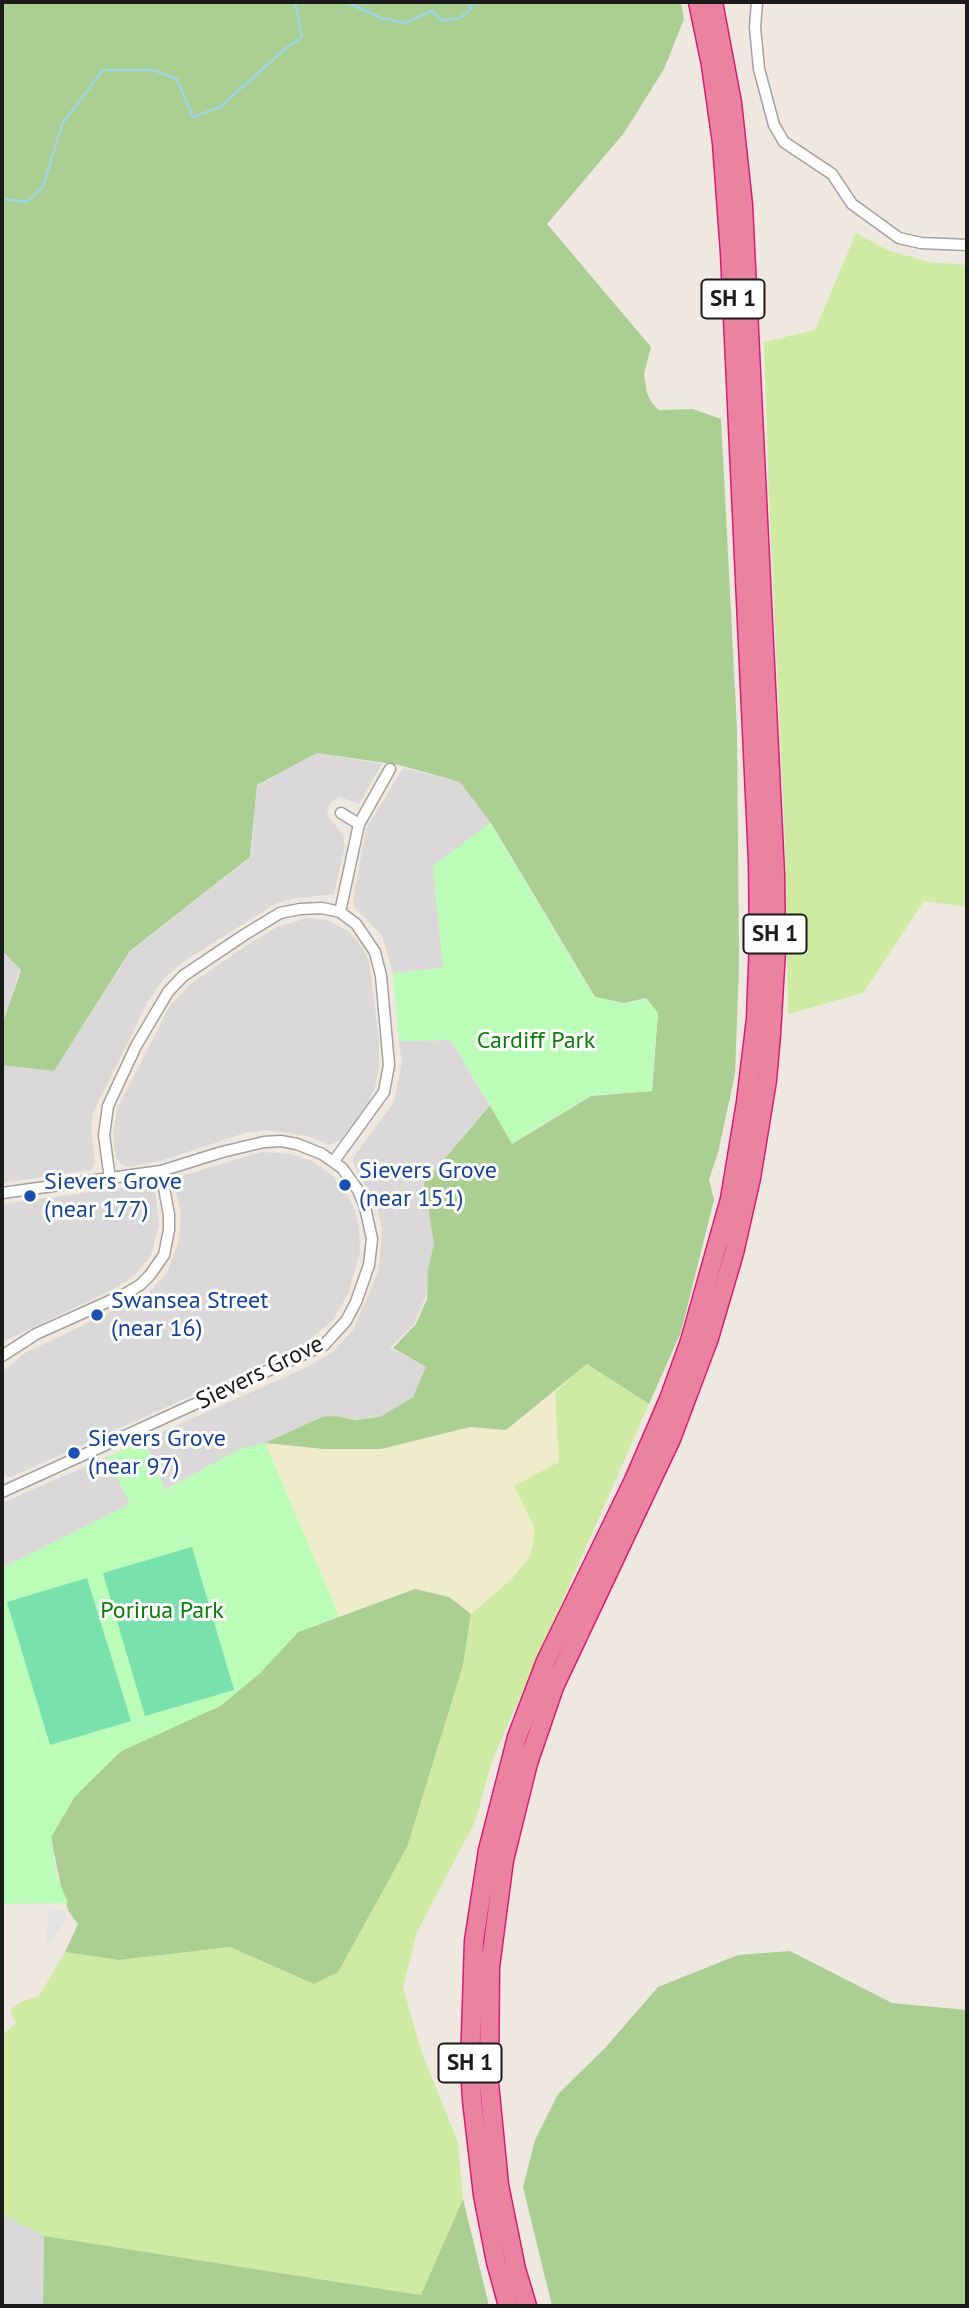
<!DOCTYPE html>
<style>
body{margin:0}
#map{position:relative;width:969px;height:2308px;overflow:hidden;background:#eee8e0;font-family:"PT Sans",sans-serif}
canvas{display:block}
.frame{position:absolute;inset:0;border:4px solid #1b1b1b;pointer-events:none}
</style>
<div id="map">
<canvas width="969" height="2308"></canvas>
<div class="frame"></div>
</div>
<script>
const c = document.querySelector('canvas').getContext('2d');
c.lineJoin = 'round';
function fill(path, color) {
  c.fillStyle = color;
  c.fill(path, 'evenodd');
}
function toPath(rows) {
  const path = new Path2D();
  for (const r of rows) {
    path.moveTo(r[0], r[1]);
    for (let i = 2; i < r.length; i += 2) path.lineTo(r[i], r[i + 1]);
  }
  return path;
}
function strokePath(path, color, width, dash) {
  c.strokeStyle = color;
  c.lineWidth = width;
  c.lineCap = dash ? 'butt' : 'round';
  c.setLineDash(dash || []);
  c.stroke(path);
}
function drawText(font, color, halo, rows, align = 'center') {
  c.font = font + ' "PT Sans",sans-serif';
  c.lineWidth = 6;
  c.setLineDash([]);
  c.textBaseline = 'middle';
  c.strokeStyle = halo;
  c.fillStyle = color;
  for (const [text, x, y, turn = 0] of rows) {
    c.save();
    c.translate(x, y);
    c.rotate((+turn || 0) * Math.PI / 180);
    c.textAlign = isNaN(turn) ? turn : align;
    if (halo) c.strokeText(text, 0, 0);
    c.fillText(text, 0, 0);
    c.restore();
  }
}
fill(toPath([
 [317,753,382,764,359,804,340,797,333,800,328,807,327,815,343,835,345,846,334,894,291,899,275,904,183,962,165,977,149,999,93,1113,91,1129,95,1163,91,1170,2,1183,2,1065,54,1071,131,951,251,857,257,786],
 [403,768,460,782,491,823,433,867,443,968,393,973,382,935,355,908,353,901,366,829],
 [307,918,330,921,350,932,363,948,369,962,372,984,379,1041,379,1067,375,1087,368,1103,340,1140,330,1145,308,1136,267,1130,245,1133,160,1161,128,1167,121,1164,116,1158,113,1135,117,1109,169,1007,192,983,247,945,277,927],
 [2,952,20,969,2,1024],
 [451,1040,489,1105,424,1183,434,1244,425,1298,414,1324,390,1348,427,1367,413,1397,380,1417,365,1420,336,1416,322,1418,265,1443,240,1449,165,1490,144,1440,303,1369,332,1353,353,1330,379,1270,382,1229,377,1207,354,1165,353,1158,394,1102,402,1062,399,1041],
 [262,1152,291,1154,312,1161,332,1175,347,1195,355,1211,359,1227,360,1252,348,1294,333,1320,302,1346,11,1477,2,1474,2,1372,25,1353,148,1294,168,1271,179,1239,181,1214,176,1192,176,1182,181,1176],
 [142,1185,151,1188,156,1194,159,1226,151,1255,136,1274,112,1290,2,1342,2,1204],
 [107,1457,130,1504,2,1568,2,1503],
 [2,2214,44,2236,43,2306,2,2306]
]), '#dad8d8');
fill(toPath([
 [555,1392,559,1462,528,1513,534,1527,534,1540,530,1556,511,1580,471,1614,449,1597,415,1589,339,1616,265,1443,324,1449,381,1449,470,1427,506,1430]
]), '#eeecca');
fill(toPath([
 [856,233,887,250,929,262,967,265,967,907,924,901,863,993,788,1014,785,841,769,501,764,342,815,330],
 [587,1364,649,1404,492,1761,475,1822,417,1932,403,1988,422,2053,458,2142,463,2199,422,2295,44,2236,2,2214,2,2035,16,2023,10,2010,21,2002,39,1996,65,1952,119,1960,230,1947,314,1984,463,1665,471,1614,511,1580,530,1556,534,1540,534,1527,514,1486,559,1462,555,1392]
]), '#cfeba3');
fill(toPath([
 [2,2,681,2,684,19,664,69,624,133,547,224,651,347,644,374,647,393,652,403,659,410,693,409,721,419,737,729,739,966,735,1074,718,1153,709,1179,714,1200,681,1332,649,1404,587,1364,506,1430,470,1427,381,1449,324,1449,265,1443,322,1417,336,1416,355,1420,380,1417,413,1397,426,1367,393,1348,416,1324,427,1299,428,1270,434,1244,424,1183,490,1105,512,1144,591,1096,652,1091,658,1013,646,998,624,1003,595,997,491,823,460,782,399,765,317,753,257,785,250,857,130,951,54,1071,2,1065,2,1025,21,970,2,951],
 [415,1589,449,1597,471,1614,463,1665,407,1847,338,1972,314,1984,230,1947,119,1960,65,1952,78,1924,69,1912,62,1892,51,1837,75,1796,121,1751,220,1706,260,1673,298,1632],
 [790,1951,892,2003,967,2010,967,2306,552,2306,523,2187,535,2140,558,2094,605,2048,658,1987,738,1955],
 [463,2199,489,2306,43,2306,44,2236,421,2295]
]), '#abcf93');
fill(toPath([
 [490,823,594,997,624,1004,646,999,658,1013,651,1091,591,1095,512,1143,451,1040,399,1041,393,973,443,968,433,866],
 [144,1440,165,1490,240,1449,265,1443,339,1616,298,1632,260,1673,220,1706,121,1751,75,1796,51,1837,57,1877,68,1903,2,1904,2,1568,130,1504,107,1457]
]), '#bcfcb9');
fill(toPath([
 [192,1547,234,1690,145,1716,103,1573],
 [87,1578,131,1721,50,1745,7,1602]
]), '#79e1ad');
fill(toPath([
 [62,1909,66,1913,66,1919,49,1946,46,1944,49,1911]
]), '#e3e3e3');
strokePath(toPath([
 [345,2,382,18,404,23,432,11,443,21,460,18,472,8,468,2],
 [2,199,27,202,43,187,62,124,103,70,153,70,177,79,193,117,220,107,285,49,302,37,295,2]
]), '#9ed7de', 2.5);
const minor = toPath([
 [757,2,755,27,759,69,774,125,784,142,832,174,852,204,899,238,921,243,967,245],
 [341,813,359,824],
 [340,912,359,824,390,769],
 [110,1179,104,1135,108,1106,136,1046,168,992,183,976,244,935,280,913,300,909,322,908,340,912,356,924,375,952,381,976,389,1065,384,1092,334,1161],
 [2,1193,161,1171,222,1152,264,1142,281,1141,297,1144,322,1154,342,1168,358,1190,365,1207,372,1239,369,1265,356,1302,346,1321,324,1345,2,1492],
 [2,1356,36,1334,125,1294,140,1285,150,1275,164,1255,169,1230,169,1215,161,1171]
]);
const motorway = toPath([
 [508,2306,496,2262,483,2195,472,2100,470,2065,474,1941,488,1850,517,1737,546,1661,634,1480,669,1399,690,1341,730,1199,746,1102,756,1019,759,940,758,861,730,253,722,143,711,65,698,2],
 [527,2306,516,2269,499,2185,489,2083,490,1967,504,1860,528,1763,554,1687,671,1439,709,1338,734,1253,751,1178,767,1080,771,1034,776,950,775,875,743,205,732,103,713,2]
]);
strokePath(minor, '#a2a2a2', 13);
strokePath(motorway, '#dd1b74', 21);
strokePath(minor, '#fff', 10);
strokePath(motorway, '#ea83a2', 18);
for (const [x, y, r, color] of [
 [345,1185,7,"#1a4fb4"],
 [30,1196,7,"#1a4fb4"],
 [97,1315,7,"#1a4fb4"],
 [74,1453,7,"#1a4fb4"]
]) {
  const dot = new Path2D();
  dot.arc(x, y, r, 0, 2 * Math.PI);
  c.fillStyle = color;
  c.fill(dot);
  strokePath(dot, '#fff', 2.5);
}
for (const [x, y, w] of [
 [733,299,63],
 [775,934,63],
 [470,2063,63]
]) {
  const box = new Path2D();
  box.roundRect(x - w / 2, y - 19.5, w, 39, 5);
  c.fillStyle = '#fff';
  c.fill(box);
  strokePath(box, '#1b1b1b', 2);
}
drawText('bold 23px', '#1b1b1b', null, [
 ["SH 1",733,299],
 ["SH 1",775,934],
 ["SH 1",470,2063]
]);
drawText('24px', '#0a7d06', '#fff', [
 ["Cardiff Park",536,1041],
 ["Porirua Park",162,1611]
]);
drawText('24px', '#164399', '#fff', [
 ["Sievers Grove",359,1171],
 ["(near 151)",359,1199],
 ["Sievers Grove",44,1182],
 ["(near 177)",44,1210],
 ["Swansea Street",111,1301],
 ["(near 16)",111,1329],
 ["Sievers Grove",88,1439],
 ["(near 97)",88,1467]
], 'left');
drawText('24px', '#1b1b1b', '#fff', [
 ["Sievers Grove",260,1373,-26]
]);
</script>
